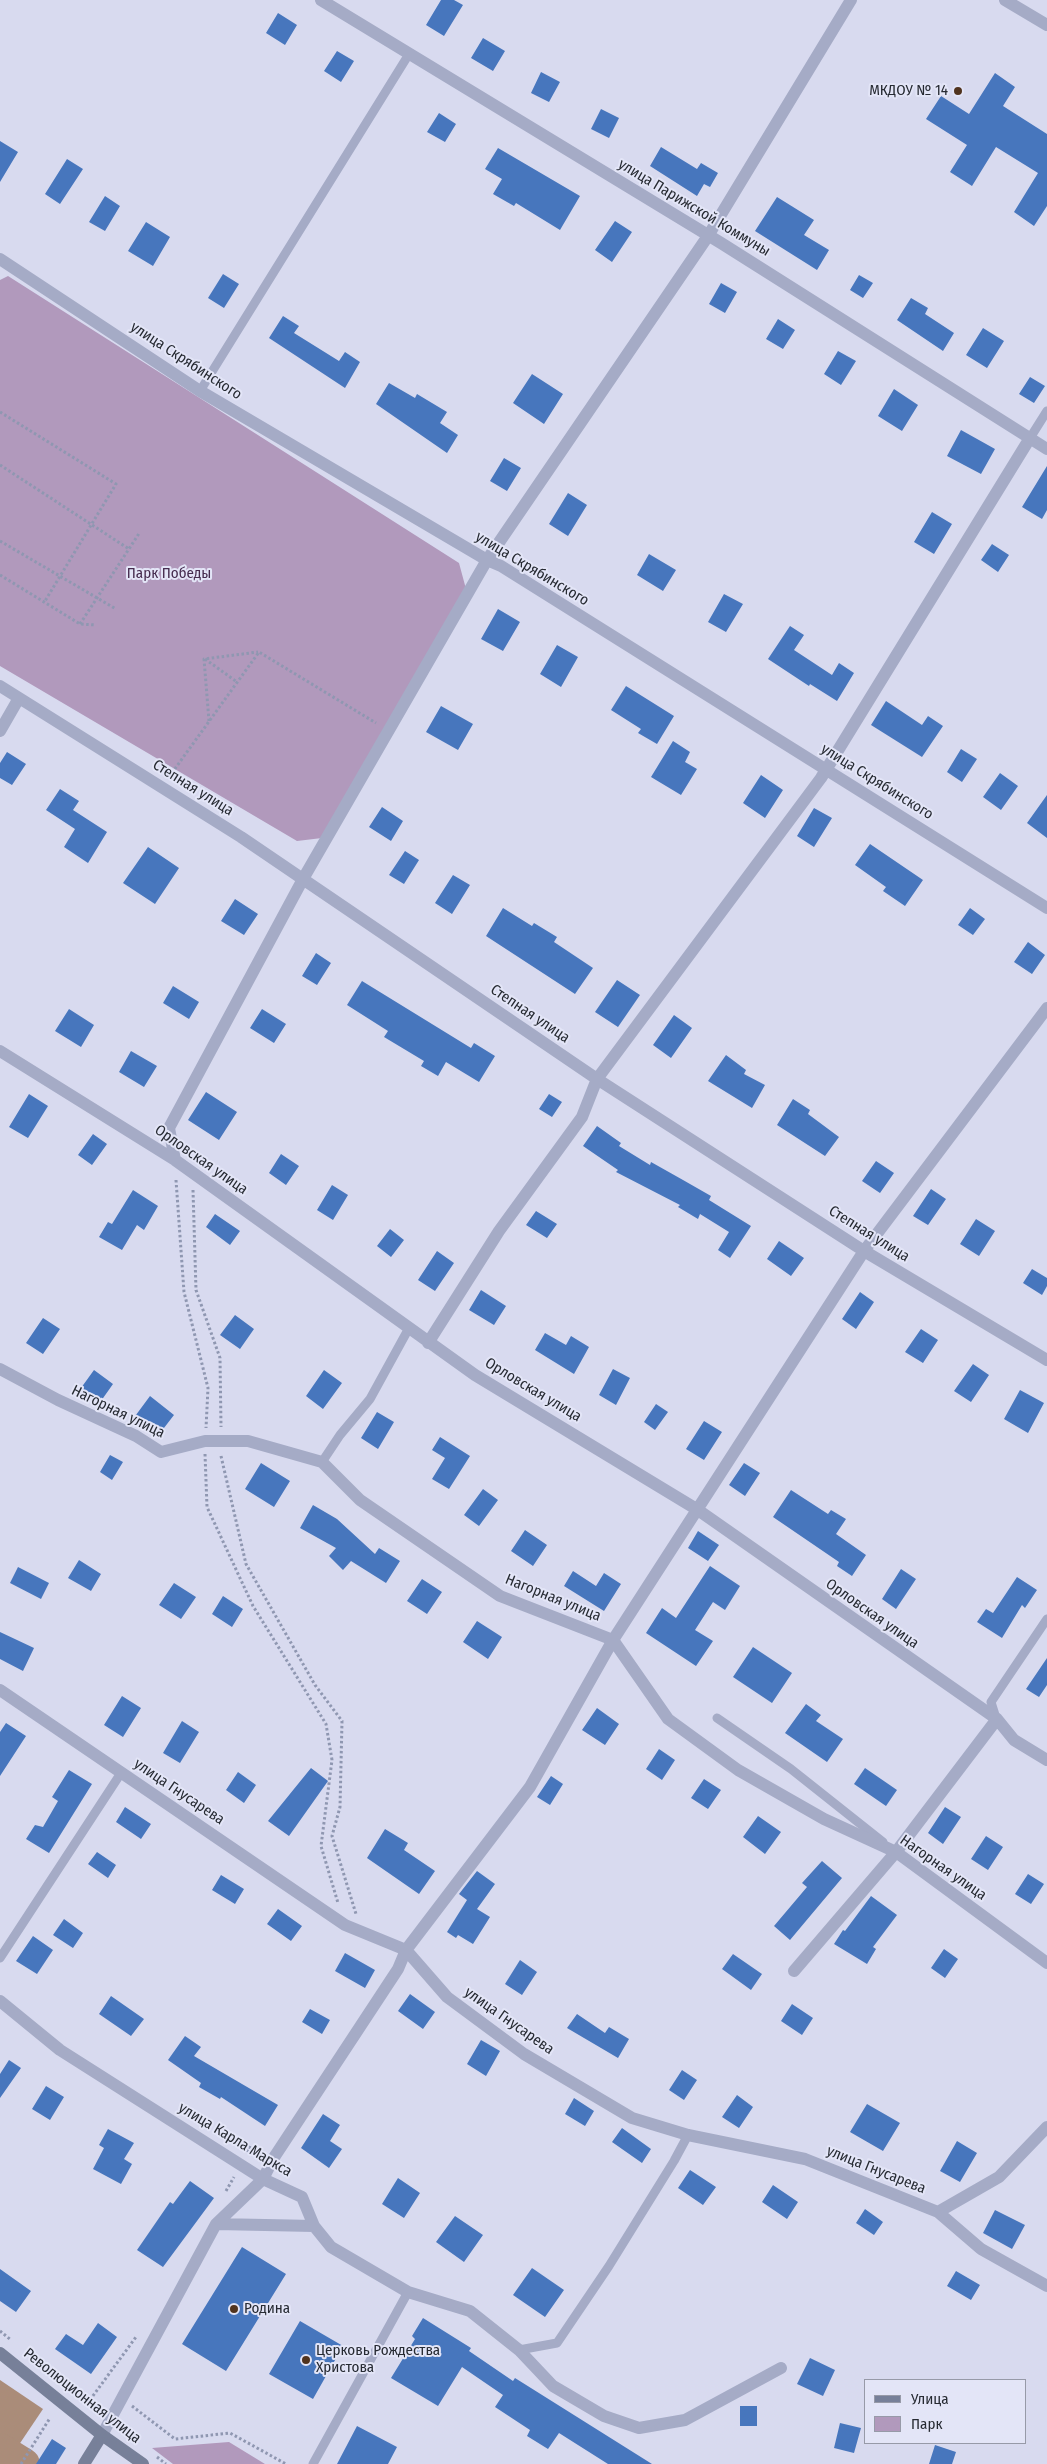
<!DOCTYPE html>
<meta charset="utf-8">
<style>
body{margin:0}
#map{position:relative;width:1047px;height:2464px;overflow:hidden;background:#d8daef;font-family:"Fira Sans Condensed",sans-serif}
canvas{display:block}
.legend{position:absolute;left:864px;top:2379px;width:162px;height:65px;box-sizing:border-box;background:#e3e5f7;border:1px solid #979aa8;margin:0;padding:6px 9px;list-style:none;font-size:15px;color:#262a32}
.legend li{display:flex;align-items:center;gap:10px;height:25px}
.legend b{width:25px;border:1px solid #979aa8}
</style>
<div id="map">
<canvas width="1047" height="2464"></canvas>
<ul class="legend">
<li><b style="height:6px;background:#778099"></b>Улица</li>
<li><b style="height:14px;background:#b199bc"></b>Парк</li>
</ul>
</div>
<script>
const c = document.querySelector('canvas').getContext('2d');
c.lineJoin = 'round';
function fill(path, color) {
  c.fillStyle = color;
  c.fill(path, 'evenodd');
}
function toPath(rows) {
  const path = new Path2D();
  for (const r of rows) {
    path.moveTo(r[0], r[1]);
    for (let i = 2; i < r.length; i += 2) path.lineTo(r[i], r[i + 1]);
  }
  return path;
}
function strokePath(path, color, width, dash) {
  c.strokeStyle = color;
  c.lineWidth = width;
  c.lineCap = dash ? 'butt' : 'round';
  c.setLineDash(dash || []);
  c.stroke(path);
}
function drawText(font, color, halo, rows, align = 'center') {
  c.font = font + ' "Fira Sans Condensed",sans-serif';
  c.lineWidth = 4;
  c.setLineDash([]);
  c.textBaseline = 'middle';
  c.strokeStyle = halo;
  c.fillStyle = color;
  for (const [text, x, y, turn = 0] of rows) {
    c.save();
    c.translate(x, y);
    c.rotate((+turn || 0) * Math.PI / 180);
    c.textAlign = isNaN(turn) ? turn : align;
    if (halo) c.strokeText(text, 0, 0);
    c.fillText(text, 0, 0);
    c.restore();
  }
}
fill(toPath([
 [8,276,459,563,466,589,322,838,297,841,0,666,0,280],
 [229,2442,265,2464,173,2464,152,2448]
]), '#b199bc');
fill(toPath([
 [0,2380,43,2409,6,2464,0,2464]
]), '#aa8c79');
strokePath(toPath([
 [0,2449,24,2464]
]), '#aa8c79', 32);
fill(toPath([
 [441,0,454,0,463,5,444,36,426,25],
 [278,13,297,25,285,45,266,33],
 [483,38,505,51,493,71,471,58],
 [337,51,354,61,341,82,324,71],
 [541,72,560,82,549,102,531,93],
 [995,73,1015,87,1003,106,1047,134,1047,206,1034,226,1014,212,1038,173,996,147,972,186,950,172,967,145,926,119,941,96,969,114],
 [601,109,619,118,609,138,591,129],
 [439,113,456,124,445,142,427,132],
 [0,141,18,152,0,182],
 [661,147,697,169,701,163,718,173,710,187,704,184,697,196,650,166],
 [498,148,580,196,560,230,516,203,514,206,493,194,502,179,485,169],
 [67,159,83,169,60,204,45,194],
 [105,196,120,206,105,231,89,222],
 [777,197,814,220,804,235,829,250,817,270,755,231],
 [615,221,632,232,612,262,595,250],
 [146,222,170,237,153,266,128,251],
 [223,274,239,284,224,308,208,298],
 [859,275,873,283,863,298,850,290],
 [721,283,737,292,725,313,709,304],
 [911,298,928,308,925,314,954,333,943,351,897,320],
 [283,316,299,326,294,333,339,361,345,352,360,362,345,388,269,338],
 [778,319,795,330,783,349,766,339],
 [983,328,1004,341,987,368,966,355],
 [838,351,856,361,841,385,824,374],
 [532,374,563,394,544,424,513,403],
 [1030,377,1045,386,1034,403,1019,394],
 [389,383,415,398,417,394,447,412,440,423,458,435,447,453,376,404],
 [894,389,918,405,902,431,878,416],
 [961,430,995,449,981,474,947,456],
 [504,458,521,468,507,491,490,481],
 [1047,466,1047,510,1042,519,1022,507],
 [568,493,587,505,568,536,549,524],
 [932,512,952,524,934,554,914,542],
 [992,544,1009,555,998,572,981,560],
 [649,554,676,570,663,591,637,575],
 [724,594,743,604,726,632,708,622],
 [498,609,520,622,503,651,481,639],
 [790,626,804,635,794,650,832,675,839,663,854,673,837,701,810,684,809,686,768,659],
 [557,645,578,657,561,687,540,674],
 [626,686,674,716,657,744,638,733,641,729,611,710],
 [886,701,922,725,928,716,943,726,922,757,871,725],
 [441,706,473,724,458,750,426,732],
 [673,741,690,752,685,762,697,769,681,795,651,777],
 [961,749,977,759,962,782,947,772],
 [7,752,26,764,12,785,0,778,0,763],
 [1000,773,1018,786,1001,810,983,797],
 [761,775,783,790,765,818,743,803],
 [60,789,79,801,73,810,107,832,88,863,64,847,75,829,46,810],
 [1047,795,1047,838,1027,823],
 [382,807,403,821,391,841,369,827],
 [814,808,832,818,814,847,797,836],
 [870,844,923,880,905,906,883,891,886,887,855,865],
 [148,847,179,868,155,904,123,883],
 [405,851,419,860,404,884,389,875],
 [453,875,470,885,452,914,435,903],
 [235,899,258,914,244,935,221,921],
 [503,908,532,926,534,923,557,937,554,942,593,968,575,994,486,936],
 [970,908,985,919,973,935,958,925],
 [1028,942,1045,955,1032,974,1014,962],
 [316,953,331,963,317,985,302,976],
 [617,980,640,995,618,1027,595,1012],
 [362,981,471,1048,474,1043,495,1056,479,1082,446,1062,438,1076,421,1066,424,1061,384,1037,388,1031,347,1005],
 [173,986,199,1002,189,1019,163,1003],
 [69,1009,94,1025,81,1047,55,1031],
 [262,1009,286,1024,274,1043,250,1028],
 [674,1015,692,1028,671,1058,653,1045],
 [131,1051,157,1066,144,1087,119,1072],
 [726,1055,746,1070,744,1074,765,1085,752,1108,708,1081],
 [206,1092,237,1112,219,1140,188,1120],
 [29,1094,48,1106,28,1138,9,1127],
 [549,1094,562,1102,552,1117,539,1109],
 [793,1099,810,1110,808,1114,839,1137,825,1156,777,1125],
 [597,1126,621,1143,619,1146,650,1165,651,1162,683,1180,711,1196,709,1200,751,1226,730,1258,718,1250,729,1232,700,1214,698,1219,678,1207,680,1205,616,1172,618,1170,583,1146],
 [93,1134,107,1144,92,1165,78,1155],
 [281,1154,299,1166,286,1185,269,1173],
 [876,1161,894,1173,880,1193,862,1181],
 [332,1185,348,1195,333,1220,317,1210],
 [931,1189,946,1199,928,1225,913,1216],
 [133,1190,158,1206,144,1230,137,1225,122,1250,99,1237,108,1222,112,1224],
 [536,1211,557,1224,547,1238,526,1225],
 [215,1214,240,1231,230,1245,206,1227],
 [976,1219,995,1231,979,1256,960,1244],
 [390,1229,404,1240,391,1257,377,1246],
 [779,1241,804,1258,791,1276,767,1259],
 [437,1251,454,1263,435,1291,418,1280],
 [1032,1269,1047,1278,1047,1286,1042,1295,1023,1283],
 [481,1290,506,1306,494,1325,469,1310],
 [860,1292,874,1302,856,1329,842,1319],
 [235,1315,254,1329,240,1349,220,1335],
 [43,1318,60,1329,43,1354,26,1343],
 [921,1329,938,1340,923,1363,905,1352],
 [545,1333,566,1345,571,1336,589,1347,574,1374,535,1350],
 [973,1364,989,1375,971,1402,954,1391],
 [613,1369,630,1378,616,1405,599,1395],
 [94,1370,113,1384,101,1401,81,1388],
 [324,1370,342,1383,323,1409,306,1396],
 [1020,1390,1044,1403,1028,1433,1004,1419],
 [150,1396,174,1415,157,1437,133,1419],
 [656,1404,668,1412,655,1430,644,1422],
 [377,1412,394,1422,378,1449,361,1438],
 [704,1421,722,1432,704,1460,686,1449],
 [440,1437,470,1456,449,1489,432,1479,445,1458,432,1450],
 [110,1455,123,1462,112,1480,100,1472],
 [261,1463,290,1481,274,1507,245,1489],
 [744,1463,760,1473,745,1496,729,1485],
 [483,1489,498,1500,479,1526,464,1515],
 [791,1490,828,1514,831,1510,846,1519,836,1534,866,1555,852,1576,837,1566,839,1562,773,1517],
 [313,1505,337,1519,375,1554,379,1548,400,1561,386,1583,351,1561,343,1570,329,1556,336,1548,300,1528],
 [525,1530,547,1545,533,1566,511,1551],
 [698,1531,719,1545,708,1561,688,1548],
 [79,1560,101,1574,91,1591,68,1578],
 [710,1566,740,1586,725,1610,713,1602,695,1630,713,1641,696,1666,646,1633,662,1608,676,1618],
 [18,1567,49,1583,41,1599,10,1583],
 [901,1569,916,1579,896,1609,882,1599],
 [573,1571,596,1586,604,1573,621,1584,604,1611,564,1586],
 [1017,1577,1037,1590,1025,1608,1022,1605,1002,1638,977,1622,986,1609,993,1613],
 [422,1579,442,1592,427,1614,407,1601],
 [174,1583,196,1597,181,1619,159,1605],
 [223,1596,243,1609,232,1627,212,1614],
 [477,1621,502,1637,488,1659,463,1642],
 [0,1632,34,1648,23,1671,0,1659],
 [753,1647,792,1673,772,1703,733,1677],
 [1047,1658,1047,1685,1039,1697,1026,1689],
 [122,1696,141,1708,123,1737,104,1725],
 [806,1704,821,1715,816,1721,843,1739,827,1762,785,1733],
 [597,1708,619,1724,605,1745,582,1730],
 [182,1721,199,1732,180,1763,163,1753],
 [6,1723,26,1736,0,1776,0,1732],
 [659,1749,675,1760,662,1780,646,1769],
 [311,1768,328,1781,289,1836,268,1821],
 [865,1768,897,1790,886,1806,854,1784],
 [69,1770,92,1784,49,1853,26,1839,35,1825,43,1827,58,1801,52,1797],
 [238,1772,256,1785,244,1803,226,1790],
 [551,1776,563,1784,550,1805,537,1797],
 [704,1779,721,1790,708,1809,691,1798],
 [125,1807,151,1824,141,1839,116,1822],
 [945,1807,961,1817,943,1844,928,1833],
 [758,1816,781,1832,765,1854,743,1837],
 [385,1829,408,1843,404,1850,435,1871,419,1894,367,1858],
 [986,1836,1003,1847,988,1870,971,1859],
 [97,1852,116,1865,108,1878,88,1864],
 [822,1861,842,1878,790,1940,774,1926,807,1887,802,1883],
 [477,1871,495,1884,477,1909,490,1917,473,1944,458,1935,456,1938,447,1932,467,1900,459,1894],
 [1028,1874,1044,1884,1031,1904,1015,1894],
 [221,1875,244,1889,235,1904,212,1890],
 [871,1896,897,1915,873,1947,876,1949,867,1964,834,1944,843,1930,845,1931],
 [278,1909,302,1926,291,1941,267,1924],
 [64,1919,83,1933,73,1948,53,1935],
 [33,1936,53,1950,37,1974,16,1961],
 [944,1949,958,1959,945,1978,931,1968],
 [345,1953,375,1970,365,1988,335,1971],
 [733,1954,762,1974,751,1990,722,1969],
 [520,1960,537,1972,522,1995,505,1984],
 [410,1994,435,2012,423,2029,398,2011],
 [111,1996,144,2019,131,2036,99,2014],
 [792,2004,813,2018,802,2035,781,2021],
 [310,2009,330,2020,322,2034,302,2022],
 [577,2014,605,2033,609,2027,629,2039,618,2058,567,2028],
 [185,2036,201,2047,194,2056,278,2105,265,2126,221,2097,220,2099,199,2087,201,2083,168,2060],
 [481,2040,500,2051,486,2076,467,2064],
 [9,2060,21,2068,0,2098,0,2074],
 [682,2070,697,2080,684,2100,669,2090],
 [46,2086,64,2097,50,2120,32,2109],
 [737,2095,753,2107,739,2128,722,2117],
 [574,2098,594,2111,585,2126,565,2114],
 [867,2104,900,2123,883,2151,850,2132],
 [323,2114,340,2125,330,2141,342,2149,329,2168,301,2148],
 [622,2128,651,2149,642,2163,612,2142],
 [108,2129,134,2143,124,2159,132,2164,121,2184,93,2169,104,2148,99,2145],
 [957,2141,977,2153,960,2182,940,2171],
 [690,2170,716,2187,703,2205,678,2188],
 [398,2178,420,2193,404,2218,382,2204],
 [190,2181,214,2198,163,2267,137,2250,170,2202,173,2204],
 [773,2185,798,2202,787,2219,762,2202],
 [865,2209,883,2222,874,2235,856,2223],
 [995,2210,1025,2225,1012,2249,983,2233],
 [455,2216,483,2235,464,2262,436,2242],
 [242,2247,286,2274,226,2371,182,2344],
 [532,2268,564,2290,545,2317,513,2295],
 [0,2269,31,2291,16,2312,0,2301],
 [956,2271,980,2285,971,2300,947,2286],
 [423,2318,471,2348,469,2351,513,2381,515,2378,652,2464,608,2464,559,2433,548,2449,527,2436,530,2430,495,2407,503,2395,462,2367,438,2406,391,2378,415,2339,412,2336],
 [300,2321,343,2346,313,2399,269,2374],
 [98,2323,117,2337,91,2374,55,2349,66,2334,83,2345],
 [810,2358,835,2370,823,2396,797,2384],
 [740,2406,757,2406,757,2426,740,2426],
 [840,2423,861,2428,854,2453,834,2448],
 [357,2426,397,2447,388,2464,337,2464],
 [52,2439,66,2448,56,2464,36,2464],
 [935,2445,956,2452,952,2464,929,2464]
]), '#4776bd');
strokePath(toPath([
 [0,412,116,484,45,601],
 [0,465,129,549],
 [0,541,116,609],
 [0,575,80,624,96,625],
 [80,624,140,532],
 [205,659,237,682],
 [209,721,204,659,258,652],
 [169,777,259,652,376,723],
 [176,1180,184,1292,208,1388,206,1428],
 [193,1190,196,1290,220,1358,221,1427],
 [205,1454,207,1507,253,1606,326,1724,332,1760,321,1846,338,1903],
 [221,1456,246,1564,315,1685,342,1721,340,1807,332,1836,356,1914],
 [247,2152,249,2147,259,2152],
 [226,2191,234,2177],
 [0,2331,11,2340],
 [87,2404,136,2337],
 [132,2406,175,2439,230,2433,286,2464],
 [157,2457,166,2464],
 [21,2464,50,2418]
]), '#8f97b1', 3, [2.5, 2.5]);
strokePath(toPath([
 [200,391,409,54],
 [1030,438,1047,411],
 [322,1462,340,1435,370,1399,409,1328],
 [717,1718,791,1769,883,1842],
 [996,1718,991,1702,1047,1619],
 [0,1958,121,1773],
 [519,2350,557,2343,609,2266,674,2161,688,2135],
 [313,2464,408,2292]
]), '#a5abc6', 9);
strokePath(toPath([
 [321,0,721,243,1047,449],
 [1005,0,1047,25],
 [0,259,200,391,487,560,501,566,1047,908],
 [0,686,241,837,597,1079,864,1251,1047,1360],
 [0,731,19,698],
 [0,1051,175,1160,475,1375,698,1510,997,1719,1014,1740,1047,1760],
 [175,1160,169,1128,303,879,487,560,708,236,851,0],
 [428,1343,499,1231,582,1117,597,1079,821,778,1030,438],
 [0,1369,58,1400,136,1436,161,1452,205,1441,248,1441,322,1462,360,1500,500,1596,613,1640,668,1719,738,1770,824,1819,896,1852,1047,1963],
 [0,1690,345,1925,406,1950,447,1997,524,2054,632,2118,688,2135,805,2159,938,2212,981,2249,1047,2286],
 [794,1971,896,1852,997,1719],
 [0,2001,60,2050,263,2179,302,2197,314,2226,331,2247,408,2292,470,2311,519,2350,553,2386,604,2416,639,2428,685,2420,781,2368],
 [938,2212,999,2177,1047,2127],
 [216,2224,314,2226],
 [102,2435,216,2224,263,2179,273,2159,398,1969,406,1950,530,1787,613,1640,864,1251,1047,1008]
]), '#a5abc6', 12);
strokePath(toPath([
 [0,2353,102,2435,143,2464],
 [84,2464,102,2435]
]), '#778099', 12);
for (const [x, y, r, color] of [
 [958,91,5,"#50331e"],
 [234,2309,5,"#50331e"],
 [306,2360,5,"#50331e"]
]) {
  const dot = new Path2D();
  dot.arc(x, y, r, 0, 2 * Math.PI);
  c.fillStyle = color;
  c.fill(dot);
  strokePath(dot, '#e3e5f7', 2);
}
drawText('15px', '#262a32', '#e3e5f7', [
 ["МКДОУ № 14",948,91,"right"],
 ["Родина",244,2309],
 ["Церковь Рождества",316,2351],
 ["Христова",316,2368]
], 'left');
drawText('15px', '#262a32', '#e3e5f7', [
 ["улица Парижской Коммуны",694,208,31],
 ["улица Скрябинского",186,361,33],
 ["улица Скрябинского",532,569,31],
 ["улица Скрябинского",877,782,32],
 ["Степная улица",193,788,32],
 ["Степная улица",530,1014,34],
 ["Орловская улица",201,1160,35],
 ["Степная улица",869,1234,32],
 ["Орловская улица",533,1390,31],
 ["Нагорная улица",118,1412,26],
 ["Нагорная улица",553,1598,22],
 ["Орловская улица",872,1614,35],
 ["улица Гнусарева",179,1792,34],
 ["Нагорная улица",943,1868,35],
 ["улица Гнусарева",509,2021,35],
 ["улица Карла Маркса",235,2140,31],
 ["улица Гнусарева",876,2170,22],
 ["Революционная улица",82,2396,38]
]);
drawText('15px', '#452b4e', '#e3e5f7', [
 ["Парк Победы",169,574]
]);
</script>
